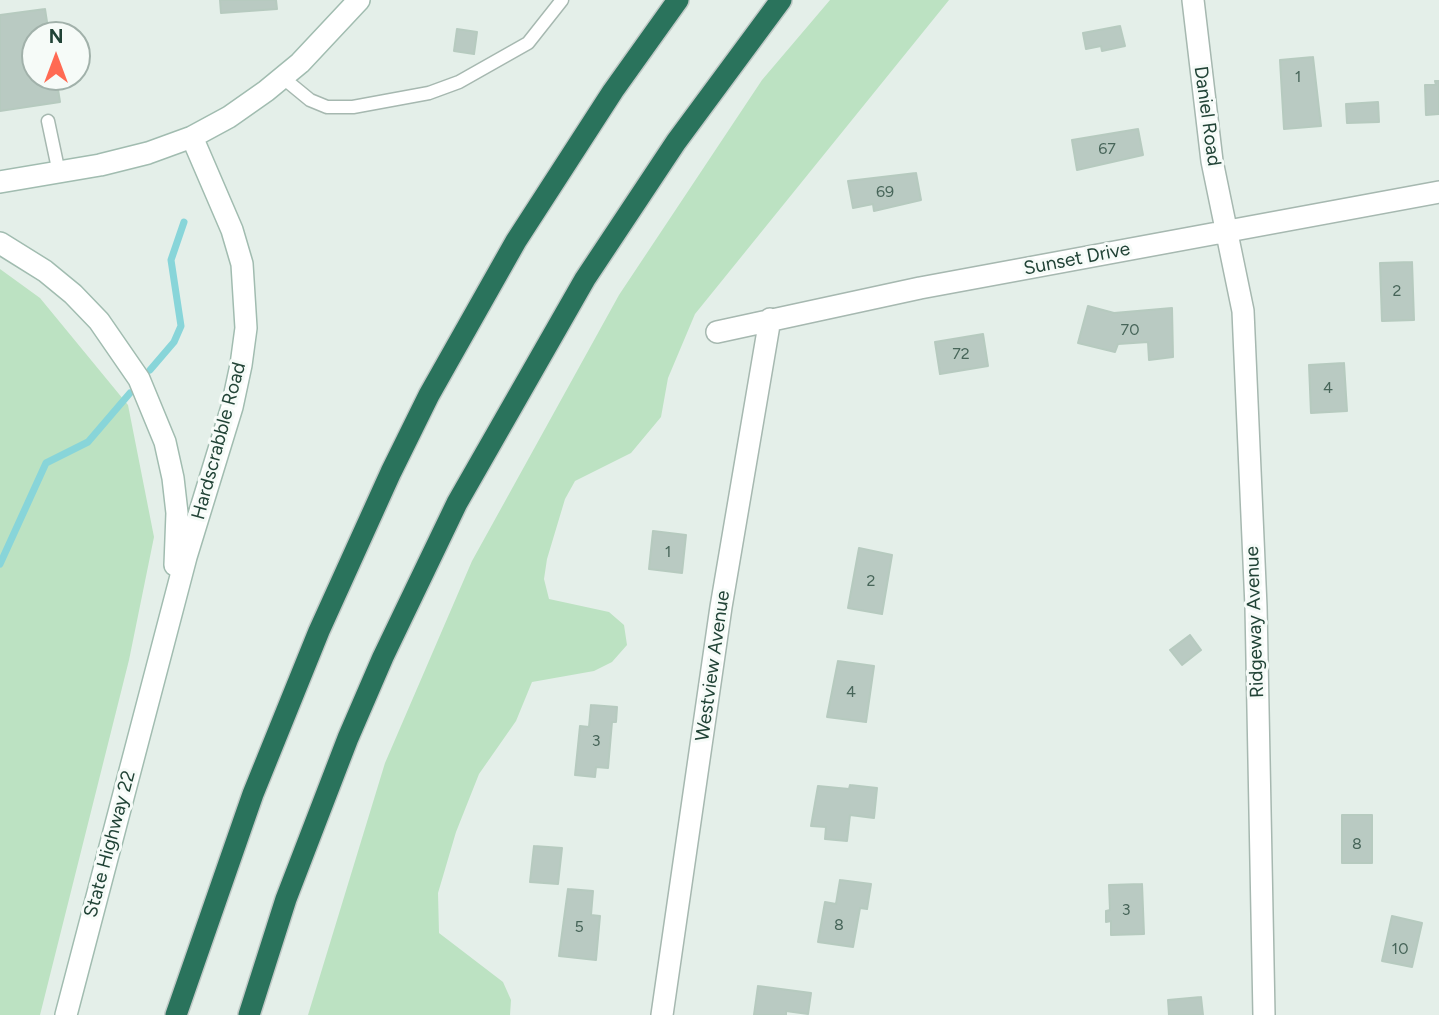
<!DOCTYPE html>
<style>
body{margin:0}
#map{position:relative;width:1439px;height:1015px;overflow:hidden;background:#e4efe9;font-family:Figtree,sans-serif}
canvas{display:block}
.north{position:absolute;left:21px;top:21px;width:70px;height:70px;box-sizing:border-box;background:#f6fbf8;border:2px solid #a1b1aa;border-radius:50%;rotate:0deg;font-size:19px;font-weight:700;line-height:28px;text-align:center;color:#214336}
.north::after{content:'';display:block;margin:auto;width:24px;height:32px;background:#ff6a53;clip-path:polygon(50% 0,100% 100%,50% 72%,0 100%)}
</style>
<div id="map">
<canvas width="1439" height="1015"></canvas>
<div class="north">N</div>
</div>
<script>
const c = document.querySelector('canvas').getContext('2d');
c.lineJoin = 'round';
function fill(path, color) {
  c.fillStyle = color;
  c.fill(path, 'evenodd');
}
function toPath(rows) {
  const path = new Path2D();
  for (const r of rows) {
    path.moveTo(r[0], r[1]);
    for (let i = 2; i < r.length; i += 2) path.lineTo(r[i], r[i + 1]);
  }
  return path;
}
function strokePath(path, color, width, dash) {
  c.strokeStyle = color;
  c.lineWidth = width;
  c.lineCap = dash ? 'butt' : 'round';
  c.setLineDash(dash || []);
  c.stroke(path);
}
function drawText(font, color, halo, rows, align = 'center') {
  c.font = font + ' Figtree,sans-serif';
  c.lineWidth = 6;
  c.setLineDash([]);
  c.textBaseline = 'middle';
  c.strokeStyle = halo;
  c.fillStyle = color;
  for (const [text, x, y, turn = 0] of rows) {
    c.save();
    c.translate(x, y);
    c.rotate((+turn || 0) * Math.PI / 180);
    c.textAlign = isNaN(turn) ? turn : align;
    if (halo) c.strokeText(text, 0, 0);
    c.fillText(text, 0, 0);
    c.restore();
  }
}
fill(toPath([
 [830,0,949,0,695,314,668,378,661,417,631,453,575,481,565,499,547,559,544,579,549,599,609,612,624,625,627,645,612,662,594,671,532,682,516,721,479,774,456,832,438,893,439,933,503,982,511,1000,510,1015,308,1015,385,763,472,561,619,295,762,80],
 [0,269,40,298,128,405,154,537,129,660,40,1015,0,1015]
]), '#bce2c2');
strokePath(toPath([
 [150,370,174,342,181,326,171,260,184,222],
 [0,564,46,463,88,442,130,393]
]), '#88d5d9', 7);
const building = toPath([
 [220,0,276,0,277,9,221,13,220,0],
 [45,9,49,35,35,35,35,77,56,77,60,102,0,111,0,15,45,9],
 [1120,26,1125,46,1102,51,1101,46,1086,49,1083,33,1120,26],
 [457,29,477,32,474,54,454,51,457,29],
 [1313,57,1321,126,1284,129,1280,60,1313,57],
 [1435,81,1439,81,1439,114,1426,115,1425,85,1436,85,1435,81],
 [1378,102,1379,122,1347,123,1346,104,1378,102],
 [1138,129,1143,155,1077,170,1072,140,1138,129],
 [916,173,921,200,874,211,873,204,853,208,848,181,916,173],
 [1412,262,1414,320,1382,321,1380,263,1412,262],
 [1088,306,1114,313,1172,308,1173,357,1149,360,1148,342,1118,344,1115,352,1078,343,1088,306],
 [983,334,988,366,940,374,935,342,983,334],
 [1344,363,1347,411,1311,413,1309,365,1344,363],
 [653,531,686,535,682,573,649,569,653,531],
 [859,548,892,555,882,614,848,608,859,548],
 [1190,635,1201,650,1182,665,1170,650,1190,635],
 [838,661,874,666,866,722,827,717,838,661],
 [591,705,617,707,616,722,612,722,608,768,596,767,595,777,575,775,580,726,589,727,591,705],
 [850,785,877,788,874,818,850,815,847,841,825,839,826,827,811,826,818,786,849,789,850,785],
 [1342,815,1372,815,1372,863,1342,863,1342,815],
 [534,846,562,848,558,884,530,882,534,846],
 [840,880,871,884,867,909,860,908,853,947,818,942,825,902,836,904,840,880],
 [1142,884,1144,934,1111,935,1111,921,1106,922,1106,911,1110,910,1109,885,1142,884],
 [568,889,593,891,591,915,600,916,596,960,559,956,568,889],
 [1392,916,1422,923,1412,967,1382,961,1392,916],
 [758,986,811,993,808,1014,786,1011,786,1015,754,1015,758,986],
 [1201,997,1203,1015,1169,1015,1168,1000,1201,997]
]);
fill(building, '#b9cac2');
strokePath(building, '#b6cabf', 2);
const lane = toPath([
 [282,77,310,100,327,107,353,107,429,93,459,82,528,43,562,0],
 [48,121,59,173]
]);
const street = toPath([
 [1193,0,1212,161,1243,311,1256,607,1264,1015],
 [717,332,920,288,1439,192],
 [662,1015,721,607,770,319]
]);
const secondary = toPath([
 [0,182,100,165,148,153,192,137,229,117,266,91,300,63,359,0],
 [0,243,45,271,73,294,99,321,139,379,165,442,173,478,177,513,175,565],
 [66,1015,186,557,232,407,241,365,246,328,242,264,232,230,192,137]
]);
const highway = toPath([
 [176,1015,253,794,319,631,391,472,429,395,516,241,613,91,678,0],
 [249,1015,286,899,348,738,383,657,457,503,585,279,676,142,781,0]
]);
strokePath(lane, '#a6b8b0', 15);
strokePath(street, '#a6b8b0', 24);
strokePath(secondary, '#a1bcb0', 24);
strokePath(highway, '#c1cac7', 24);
strokePath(lane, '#fff', 12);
strokePath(street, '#fff', 21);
strokePath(secondary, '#fff', 21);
strokePath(highway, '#2a735c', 21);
drawText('16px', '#476559', null, [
 ["1",1298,77],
 ["67",1107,149],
 ["69",885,192],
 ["2",1397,291],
 ["70",1130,330],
 ["72",961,354],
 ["4",1328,388],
 ["1",668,552],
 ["2",871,581],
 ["4",851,692],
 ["3",596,741],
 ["8",1357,844],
 ["3",1126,910],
 ["8",839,925],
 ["5",579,927],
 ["10",1400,949]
]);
drawText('19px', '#214336', '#f6fbf8', [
 ["Daniel Road",1207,116,82],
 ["Sunset Drive",1077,259,-11],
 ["Hardscrabble Road",219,441,-75],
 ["Ridgeway Avenue",1255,622,-92],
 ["Westview Avenue",713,666,-82],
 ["State Highway 22",110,844,-75]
]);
</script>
